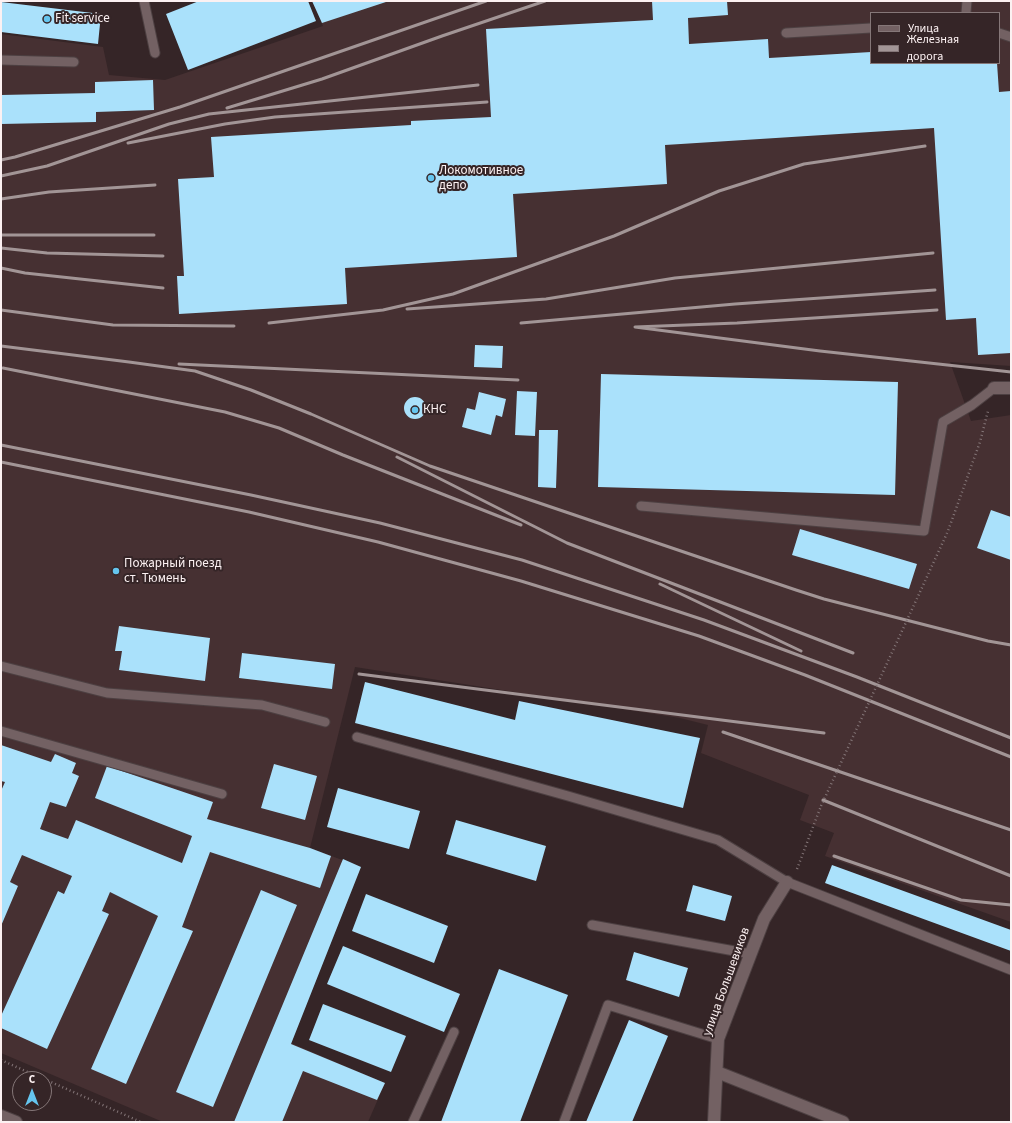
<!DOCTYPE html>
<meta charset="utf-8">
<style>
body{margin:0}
#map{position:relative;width:1012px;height:1123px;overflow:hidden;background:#352527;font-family:"Source Sans 3",sans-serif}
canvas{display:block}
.frame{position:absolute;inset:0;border:2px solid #fcf1f2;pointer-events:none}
.legend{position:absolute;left:870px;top:12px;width:130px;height:52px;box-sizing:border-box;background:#352527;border:1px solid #857778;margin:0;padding:5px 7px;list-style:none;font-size:12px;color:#fcf1f2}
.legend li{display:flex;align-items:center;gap:8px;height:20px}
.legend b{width:20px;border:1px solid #857778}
.north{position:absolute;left:12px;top:1071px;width:40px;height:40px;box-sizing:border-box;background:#352527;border:1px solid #857778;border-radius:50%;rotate:0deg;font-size:11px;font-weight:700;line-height:16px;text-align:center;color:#fcf1f2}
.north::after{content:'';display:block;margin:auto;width:14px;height:18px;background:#65c5ef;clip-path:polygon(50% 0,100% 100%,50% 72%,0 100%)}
</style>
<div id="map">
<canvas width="1012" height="1123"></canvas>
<div class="frame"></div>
<ul class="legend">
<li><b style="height:5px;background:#736163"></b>Улица</li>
<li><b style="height:5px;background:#a29596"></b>Железная дорога</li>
</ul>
<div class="north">С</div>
</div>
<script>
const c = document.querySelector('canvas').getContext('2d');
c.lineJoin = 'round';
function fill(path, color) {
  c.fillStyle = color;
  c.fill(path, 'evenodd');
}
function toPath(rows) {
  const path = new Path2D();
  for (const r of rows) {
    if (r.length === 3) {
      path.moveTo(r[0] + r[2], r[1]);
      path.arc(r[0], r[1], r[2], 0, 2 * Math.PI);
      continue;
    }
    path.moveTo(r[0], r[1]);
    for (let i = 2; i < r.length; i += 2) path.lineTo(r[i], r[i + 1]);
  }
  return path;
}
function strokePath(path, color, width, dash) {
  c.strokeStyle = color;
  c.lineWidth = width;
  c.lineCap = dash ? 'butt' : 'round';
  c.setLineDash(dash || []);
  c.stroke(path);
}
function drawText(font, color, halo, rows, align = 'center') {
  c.font = font + ' "Source Sans 3",sans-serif';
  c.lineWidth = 4;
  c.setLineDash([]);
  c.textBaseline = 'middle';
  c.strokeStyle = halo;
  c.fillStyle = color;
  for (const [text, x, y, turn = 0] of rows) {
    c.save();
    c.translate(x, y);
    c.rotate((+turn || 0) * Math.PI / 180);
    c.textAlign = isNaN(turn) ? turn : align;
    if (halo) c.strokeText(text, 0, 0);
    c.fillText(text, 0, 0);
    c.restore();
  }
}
fill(toPath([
 [312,1,1011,1,1011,366,950,362,971,421,1011,415,1011,922,825,856,834,833,800,820,809,795,701,753,708,725,680,718,355,667,310,848,361,867,291,1043,385,1083,368,1122,163,1122,1,1053,1,34,103,47,109,75,165,80,323,26],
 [871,13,999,13,999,63,871,63]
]), '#463032');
fill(toPath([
 [199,1,308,1,316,21,188,70,166,14],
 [312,1,389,1,322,23],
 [652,1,727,1,728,15,688,18,689,44,768,39,769,58,871,52,871,63,997,63,999,92,1011,91,1011,353,978,355,976,318,946,320,934,128,665,145,667,184,513,194,517,257,345,268,347,304,179,314,177,276,184,276,178,179,214,177,211,137,411,125,411,121,491,117,486,29,653,20],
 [1,2,101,14,98,44,1,32],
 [153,80,154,110,96,112,96,122,1,124,1,95,95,93,95,82],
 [475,345,503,346,502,368,474,367],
 [601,374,898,382,895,495,598,487],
 [517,391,537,392,535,436,515,435],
 [479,392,506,399,502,417,496,415,491,435,462,427,467,408,475,410],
 [415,408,11],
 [539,430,558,430,556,488,538,487],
 [991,510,1011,517,1011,560,977,548],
 [800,529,917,564,909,589,792,555],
 [119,626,210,638,205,681,119,670,122,651,115,651],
 [242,653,335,664,332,689,239,678],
 [365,682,515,720,519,701,700,738,683,808,355,723],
 [1,745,51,762,55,754,76,763,72,773,79,776,66,807,50,802,40,829,68,839,76,820,182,863,192,836,95,798,107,766,213,802,207,819,310,848,331,856,320,888,210,852,182,927,193,931,126,1084,91,1069,158,916,110,892,102,911,109,914,47,1049,1,1028,1,1016,58,891,64,894,72,876,22,855,10,882,18,886,1,926,1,791,5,782,1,781],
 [274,764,317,776,305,820,261,808],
 [338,788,420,811,409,849,327,827],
 [456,820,546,846,536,881,446,854],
 [343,859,361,867,291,1044,385,1083,377,1100,303,1071,282,1122,234,1122],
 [832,865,1011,930,1011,951,825,883],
 [693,885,732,896,725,921,686,911],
 [261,890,297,905,213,1107,176,1092],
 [366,894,448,926,434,963,352,931],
 [343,946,460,994,444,1032,327,984],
 [634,952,688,968,679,997,626,980],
 [499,969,568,995,520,1122,441,1122],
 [323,1004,406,1036,391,1072,309,1040],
 [629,1020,668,1036,632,1122,586,1122]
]), '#aae1fb');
const lane = toPath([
 [144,1,155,53],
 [966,13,967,1],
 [786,33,871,28],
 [999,33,1011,37],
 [1,60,74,62],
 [641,506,924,531,943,422,972,405,994,388],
 [1,666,107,693,262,705,325,722],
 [1,731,222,794],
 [357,737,568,796,718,840,787,882,1011,970],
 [592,925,751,954],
 [413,1122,454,1032],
 [564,1122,608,1005,718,1039]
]);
const street = toPath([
 [994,388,1011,388],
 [717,1072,843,1122],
 [714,1122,718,1039,764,919,787,882]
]);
const secondary = toPath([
 [1,1116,16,1122]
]);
strokePath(lane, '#4d4042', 11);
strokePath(street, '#4d4042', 14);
strokePath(secondary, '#4d4042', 14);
strokePath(toPath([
 [920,592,948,531,980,442,988,411],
 [797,869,821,806],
 [1,1060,43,1079],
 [44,1079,141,1122]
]), '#837577', 2.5, [1, 3]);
strokePath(lane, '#736163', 9);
strokePath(street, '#736163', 12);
strokePath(secondary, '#736163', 12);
strokePath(toPath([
 [227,108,322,79,442,36,545,1],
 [128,143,225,124,275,117,487,102],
 [1,160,15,157,180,107,486,1],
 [1,176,47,166,169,124,209,114,478,85],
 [1,199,49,192,155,185],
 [1,235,154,235],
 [1,248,47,253,163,256],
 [1,268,25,273,163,288],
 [407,309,546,299,675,278,933,253],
 [1,310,113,325,234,326],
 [937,310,737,323,635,327,820,351,1011,372],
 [269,323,383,310,453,294,614,236,719,191,804,164,925,146],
 [521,323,735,304,935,290],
 [1,346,129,362,195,371,251,390,311,414,430,466,796,590,824,599,988,641,1011,645],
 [179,364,518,380],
 [3,368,225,412,279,428,343,455,521,525],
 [1,445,251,495,380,523,522,560,704,620,857,677,1011,738],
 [397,457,567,543,853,653],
 [1,462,249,512,378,542,521,581,699,636,805,675,1011,757],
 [660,584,801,651],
 [359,674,824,733],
 [723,732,1011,830],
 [823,800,1011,876],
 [834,856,961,900,1011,905]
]), '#a29596', 3);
strokePath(toPath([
 [821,806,920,592]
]), '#837577', 2.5, [1, 3]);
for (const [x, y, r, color] of [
 [47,19,4,"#65c5ef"],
 [431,178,4,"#65c5ef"],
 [415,410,4,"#65c5ef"],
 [116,571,4,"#65c5ef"]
]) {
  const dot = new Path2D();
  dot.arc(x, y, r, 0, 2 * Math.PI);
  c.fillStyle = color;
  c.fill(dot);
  strokePath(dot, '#352527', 1.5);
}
drawText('13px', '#fcf1f2', '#352527', [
 ["Fit service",55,19],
 ["Локомотивное",439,171],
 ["депо",439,186],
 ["КНС",423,410],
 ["Пожарный поезд",124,564],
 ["ст. Тюмень",124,579]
], 'left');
drawText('13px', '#fcf1f2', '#352527', [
 ["улица Большевиков",727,982,-70]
]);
</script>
